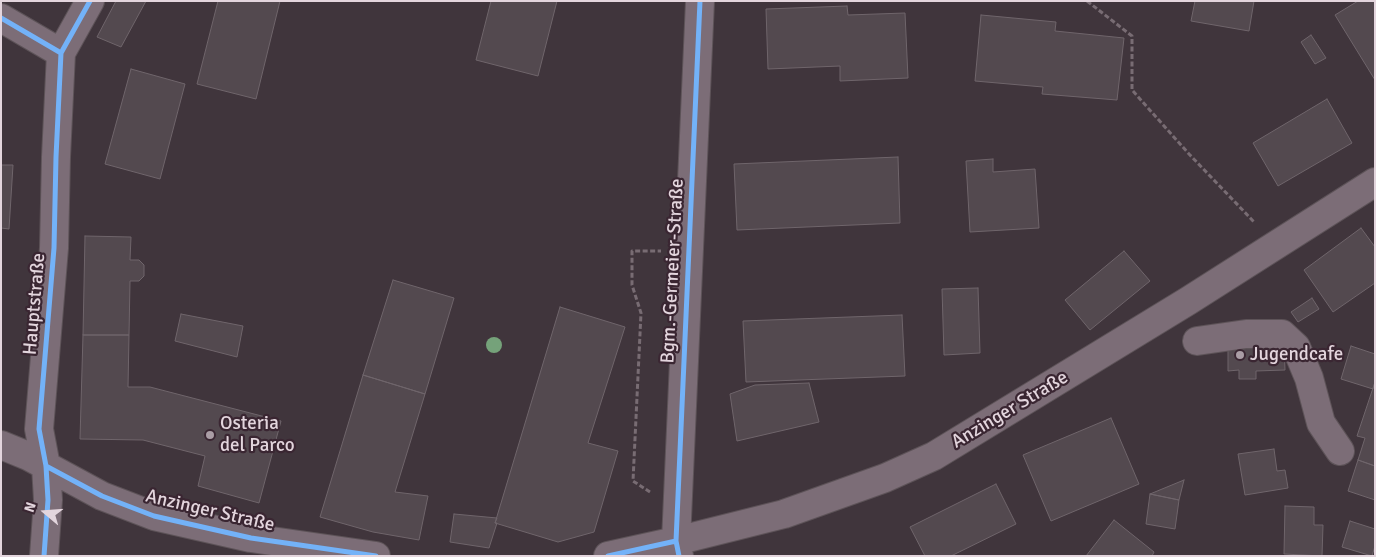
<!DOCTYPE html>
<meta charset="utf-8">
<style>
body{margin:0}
#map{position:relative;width:1376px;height:557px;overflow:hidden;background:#40353c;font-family:Signika,sans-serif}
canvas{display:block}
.frame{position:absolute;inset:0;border:2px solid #e3d5dd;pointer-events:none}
.north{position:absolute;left:20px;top:487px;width:50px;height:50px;-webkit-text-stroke:4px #3a2632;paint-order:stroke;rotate:288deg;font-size:14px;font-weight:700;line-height:20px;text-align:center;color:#e3d5dd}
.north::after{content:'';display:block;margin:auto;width:18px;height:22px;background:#e3d5dd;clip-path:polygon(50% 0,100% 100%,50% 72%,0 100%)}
</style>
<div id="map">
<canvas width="1376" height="557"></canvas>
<div class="frame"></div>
<div class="north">N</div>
</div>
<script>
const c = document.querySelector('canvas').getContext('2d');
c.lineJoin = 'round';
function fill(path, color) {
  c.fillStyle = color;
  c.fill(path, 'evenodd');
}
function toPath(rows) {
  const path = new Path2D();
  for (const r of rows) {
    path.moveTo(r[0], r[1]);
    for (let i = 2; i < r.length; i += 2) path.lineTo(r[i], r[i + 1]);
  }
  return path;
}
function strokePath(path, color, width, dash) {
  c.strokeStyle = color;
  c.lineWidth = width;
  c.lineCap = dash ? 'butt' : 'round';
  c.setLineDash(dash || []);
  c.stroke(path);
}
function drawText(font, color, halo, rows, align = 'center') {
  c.font = font + ' Signika,sans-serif';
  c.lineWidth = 4.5;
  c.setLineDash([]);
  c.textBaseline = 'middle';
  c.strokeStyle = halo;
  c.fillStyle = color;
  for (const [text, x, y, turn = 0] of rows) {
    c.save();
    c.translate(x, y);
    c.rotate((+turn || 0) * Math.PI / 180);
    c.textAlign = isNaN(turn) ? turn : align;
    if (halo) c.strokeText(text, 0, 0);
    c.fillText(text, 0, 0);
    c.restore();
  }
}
const building = toPath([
 [116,1,146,1,121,47,97,37,116,1],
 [218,1,280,1,256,99,197,84,218,1],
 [491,1,557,1,538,76,476,60,491,1],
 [1195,1,1254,1,1249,31,1191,21,1195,1],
 [1358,1,1375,1,1375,80,1335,15,1358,1],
 [847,6,848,15,905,13,908,78,840,81,840,66,768,69,766,9,847,6],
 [981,15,1056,22,1055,31,1124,38,1117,100,1042,94,1043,87,975,81,981,15],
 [1311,35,1326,58,1315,64,1301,42,1311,35],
 [131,69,185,84,160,179,105,164,131,69],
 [1327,99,1352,143,1278,186,1253,143,1327,99],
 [898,157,900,223,737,230,734,164,898,157],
 [993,159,993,172,1035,169,1039,228,970,232,966,161,993,159],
 [1,165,13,165,9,229,1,228,1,165],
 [1361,228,1375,247,1375,283,1333,312,1304,270,1361,228],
 [85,236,131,237,130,260,139,260,144,265,144,276,139,281,130,281,129,335,83,335,85,236],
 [1124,251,1150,281,1090,330,1065,300,1124,251],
 [393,280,454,298,425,394,363,375,393,280],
 [978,288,980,353,944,355,942,289,978,288],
 [1312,298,1319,309,1298,322,1291,312,1312,298],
 [560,307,625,327,588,443,618,451,594,532,558,542,495,523,560,307],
 [181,314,243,326,237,357,175,341,181,314],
 [902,315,905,376,746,382,743,321,902,315],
 [83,335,129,335,128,387,150,387,281,421,259,503,198,486,205,456,143,440,80,439,83,335],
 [1284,345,1285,370,1256,371,1256,379,1239,379,1239,370,1228,371,1228,347,1284,345],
 [1351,346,1375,354,1375,382,1373,389,1341,379,1351,346],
 [363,375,425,394,395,492,428,496,419,540,373,532,320,517,363,375],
 [1375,382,1375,466,1358,460,1365,438,1357,436,1375,382],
 [809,383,819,422,737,441,730,394,755,385,809,383],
 [1111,418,1139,484,1051,521,1023,455,1111,418],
 [1274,449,1277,471,1285,470,1288,488,1245,495,1238,454,1274,449],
 [1358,460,1375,466,1375,500,1348,491,1358,460],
 [1184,480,1179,500,1150,494,1184,480],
 [996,484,1016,524,951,556,925,556,910,527,996,484],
 [1150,494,1179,500,1175,529,1146,524,1150,494],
 [1285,506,1314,507,1314,525,1323,525,1322,556,1284,554,1285,506],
 [454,514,497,518,495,523,497,523,489,548,450,542,454,514],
 [1114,520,1154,552,1152,556,1086,556,1114,520],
 [1350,521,1375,529,1375,546,1372,556,1342,547,1350,521]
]);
fill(building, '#53494f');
strokePath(building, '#6f656b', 1);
const minor = toPath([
 [1,18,61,53],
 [1197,341,1246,334,1282,334,1296,347,1309,378,1321,423,1340,451],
 [1,445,28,456,102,496,154,516,251,538,376,556],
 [44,556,48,500,46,466,39,429,54,248,56,157,61,53,90,1],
 [608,556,676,541,784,514,885,478,934,456,1188,301,1375,182],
 [679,556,676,541,700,1]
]);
strokePath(minor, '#5d5358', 30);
strokePath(toPath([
 [1087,1,1132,36,1132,90,1189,154,1255,223],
 [650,492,633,481,641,313,632,285,632,251,661,251]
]), '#786c73', 3, [5, 2.5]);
strokePath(minor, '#7c6d77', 28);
strokePath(toPath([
 [1,18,61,53],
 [46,466,102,496,154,516,251,538,376,556],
 [44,556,48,500,46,466,39,429,54,248,56,157,61,53,90,1],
 [608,556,676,541],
 [679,556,676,541,700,1]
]), '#73b2f8', 5);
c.fillStyle = '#75a27a';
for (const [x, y] of [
 [494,345]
]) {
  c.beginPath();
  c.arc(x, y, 8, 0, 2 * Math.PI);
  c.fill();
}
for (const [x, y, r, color] of [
 [1240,355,5,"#aa9da5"],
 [210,435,5,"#aa9da5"]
]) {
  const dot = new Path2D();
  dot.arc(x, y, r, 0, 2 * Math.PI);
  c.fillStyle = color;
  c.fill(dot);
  strokePath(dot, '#3a2632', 2);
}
drawText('19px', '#e3d5dd', '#3a2632', [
 ["Bgm.-Germeier-Straße",673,271,-87],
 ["Hauptstraße",35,304,-85],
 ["Anzinger Straße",1010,410,-31],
 ["Anzinger Straße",210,511,13]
]);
drawText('19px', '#e3d5dd', '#3a2632', [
 ["Jugendcafe",1250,355],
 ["Osteria",220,424],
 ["del Parco",220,446]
], 'left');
</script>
